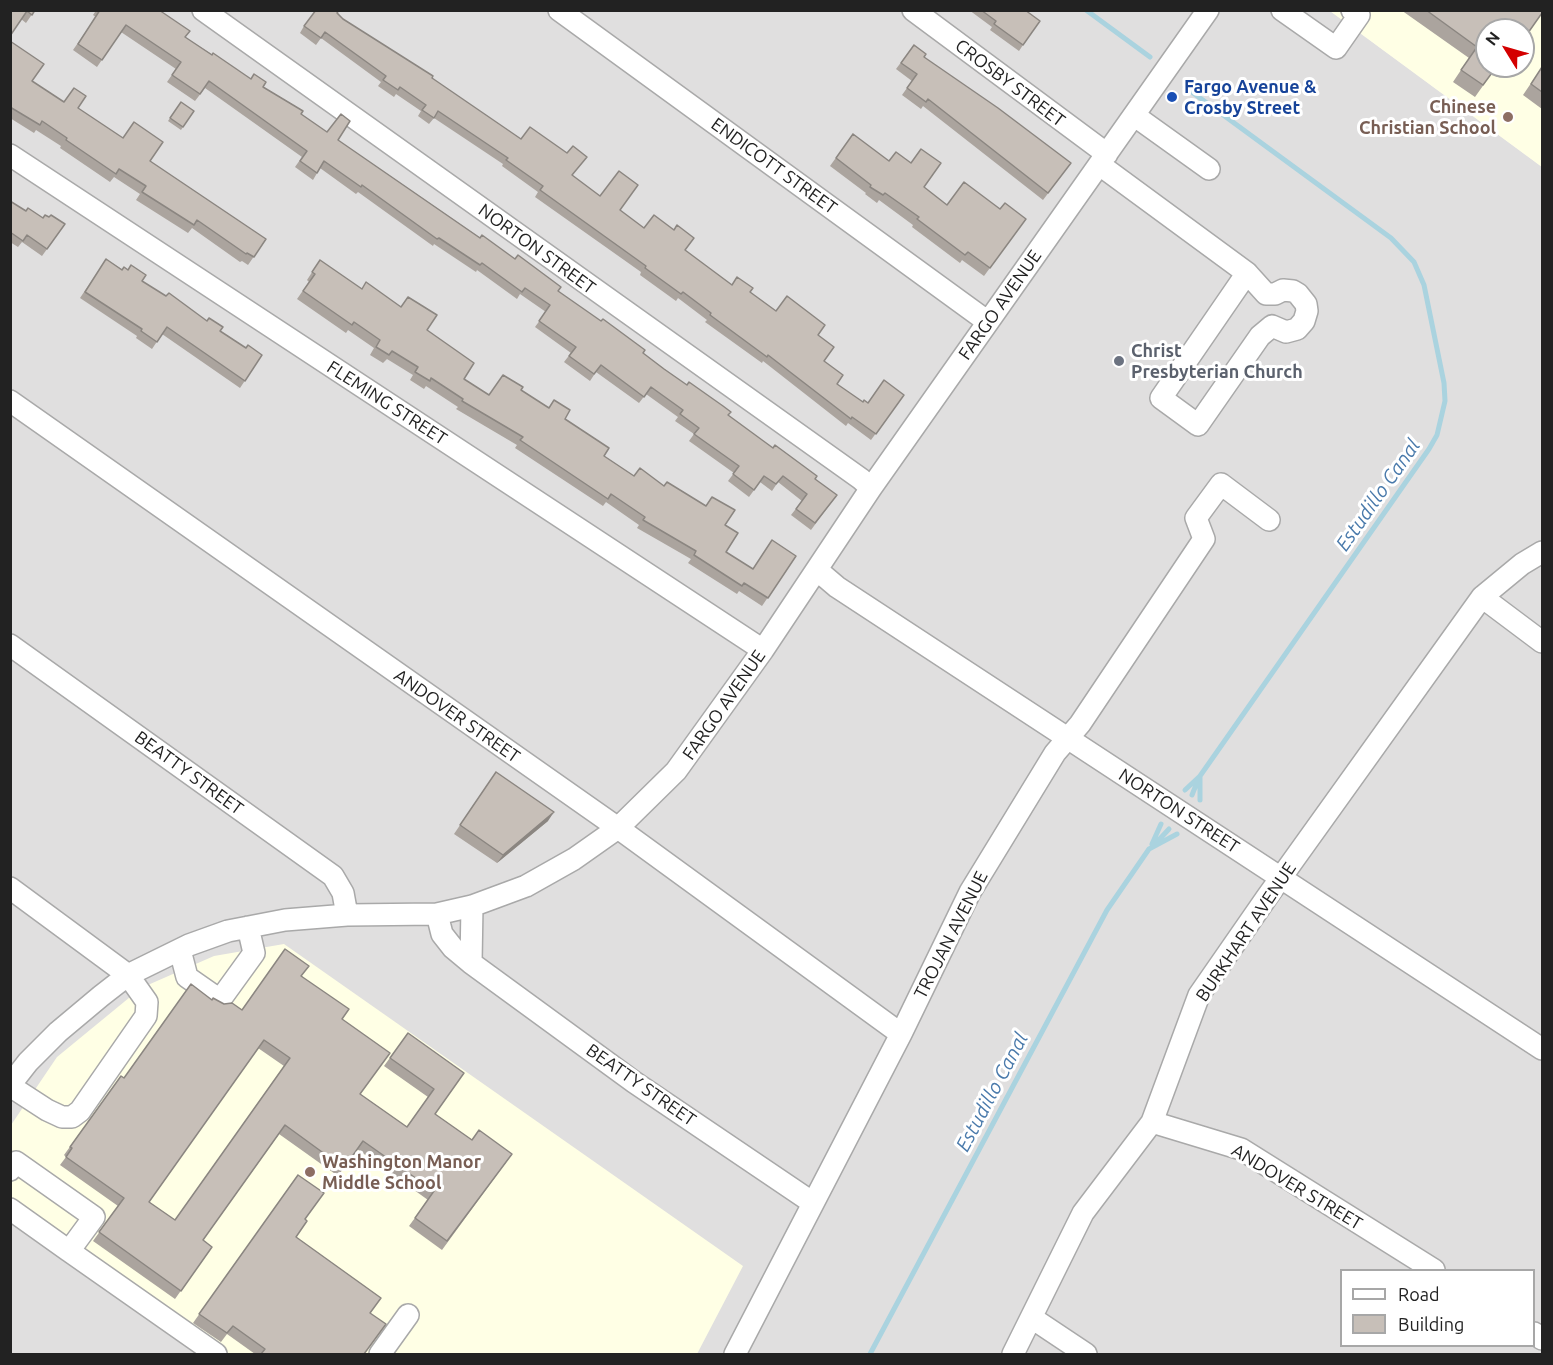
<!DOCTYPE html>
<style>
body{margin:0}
#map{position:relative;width:1553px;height:1365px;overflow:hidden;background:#f2efe9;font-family:Ubuntu,sans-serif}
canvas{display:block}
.frame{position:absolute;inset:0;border:12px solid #222;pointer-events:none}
.legend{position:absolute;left:1340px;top:1269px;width:195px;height:78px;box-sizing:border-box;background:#fff;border:2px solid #a7a7a7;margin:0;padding:8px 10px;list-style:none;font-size:18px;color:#222}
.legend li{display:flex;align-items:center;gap:12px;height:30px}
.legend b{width:30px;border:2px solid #a7a7a7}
.north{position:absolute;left:1475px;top:18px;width:60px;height:60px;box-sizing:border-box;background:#fff;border:2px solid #a7a7a7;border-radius:50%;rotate:307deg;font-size:16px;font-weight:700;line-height:24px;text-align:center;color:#222}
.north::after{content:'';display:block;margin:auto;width:21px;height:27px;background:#d40000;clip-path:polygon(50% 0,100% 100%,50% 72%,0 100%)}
</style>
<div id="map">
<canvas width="1553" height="1365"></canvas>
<div class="frame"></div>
<ul class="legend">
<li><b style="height:8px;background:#fff"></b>Road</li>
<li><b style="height:16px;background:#c7bfb8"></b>Building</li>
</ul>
<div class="north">N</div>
</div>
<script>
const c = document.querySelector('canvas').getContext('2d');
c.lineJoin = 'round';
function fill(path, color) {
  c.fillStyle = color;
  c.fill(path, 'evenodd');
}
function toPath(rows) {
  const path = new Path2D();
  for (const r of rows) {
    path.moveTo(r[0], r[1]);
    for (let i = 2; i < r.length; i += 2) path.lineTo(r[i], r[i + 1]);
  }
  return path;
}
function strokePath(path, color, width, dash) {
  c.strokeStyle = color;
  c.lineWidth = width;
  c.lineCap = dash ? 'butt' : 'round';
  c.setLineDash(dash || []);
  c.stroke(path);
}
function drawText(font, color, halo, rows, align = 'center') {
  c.font = font + ' Ubuntu,sans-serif';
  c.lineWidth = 6;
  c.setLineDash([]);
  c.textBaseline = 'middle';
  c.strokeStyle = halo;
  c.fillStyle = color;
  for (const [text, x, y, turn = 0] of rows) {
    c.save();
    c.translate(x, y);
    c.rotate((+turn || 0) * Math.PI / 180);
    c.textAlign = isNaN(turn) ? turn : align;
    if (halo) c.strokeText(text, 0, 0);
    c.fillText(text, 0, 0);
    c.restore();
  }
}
fill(toPath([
 [10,11,1330,11,1542,167,1542,1354,11,1354],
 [1342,1270,1534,1270,1534,1346,1342,1346]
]), '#e0dfdf');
fill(toPath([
 [1330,11,1542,11,1542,167],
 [1487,30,1523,30,1523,66,1487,66],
 [284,944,743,1266,697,1354,208,1354,11,1219,11,1125,57,1057,141,988,214,956]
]), '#ffffe5');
strokePath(toPath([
 [1086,10,1150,57],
 [1185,87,1391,238,1414,262,1424,285,1444,383,1445,401,1437,435,1429,449,1200,776,1200,800],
 [1185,790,1200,776],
 [1192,795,1198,780],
 [1152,844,1161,824],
 [1155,844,1169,829],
 [870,1354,1107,910,1149,849,1177,834]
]), '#aad3df', 5);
const minor = toPath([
 [203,10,861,479,871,488],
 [559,10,988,322],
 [913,10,1107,154],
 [1282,10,1336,48,1359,15,1352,10],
 [1135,116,1209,169],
 [10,155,763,650],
 [1100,165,1247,273,1266,294,1275,294,1283,290,1293,291,1298,294,1306,304,1307,311,1304,321,1297,329,1286,332,1272,326,1260,336,1198,425,1161,398,1247,273],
 [10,401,618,828,901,1034],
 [817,570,837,587,1542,1049],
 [1482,597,1542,642],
 [10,645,333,876,343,893,347,915],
 [10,888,128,975,147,1002,146,1016,80,1111,72,1117,62,1117,47,1110,10,1086],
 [437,914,442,934,453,948,471,963,634,1082,813,1203],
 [180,950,187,977,220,1000,254,953,248,927],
 [471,963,472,906],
 [10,1085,28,1062,58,1032,101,996,128,975,189,945,228,931,285,920,347,915,437,914,472,906,526,886,574,859,618,828,676,771,763,650,871,488,1208,10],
 [1152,1122,1241,1149,1434,1270],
 [10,1170,16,1162,94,1217,69,1251,10,1209],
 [69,1251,216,1354],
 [1032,1318,1086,1354],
 [1534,1333,1542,1339],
 [380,1354,408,1315],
 [735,1354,901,1034,970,892,1055,753,1080,724,1204,539,1196,518,1221,484,1269,520],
 [1013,1354,1083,1213,1152,1122,1199,995,1267,897,1482,597,1522,564,1542,552]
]);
strokePath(minor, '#a9a9a9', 24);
strokePath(minor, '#fff', 21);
fill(toPath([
 [10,10,35,10,26,23],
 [92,10,159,10,185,37,263,87,338,140,558,291,837,495,811,530,791,515,802,501,778,482,772,491,760,482,749,497,728,481,734,473,689,441,694,434,675,421,678,417,646,394,639,403,596,372,590,381,564,362,571,353,535,327,546,312,520,294,517,299,477,270,476,272,434,244,433,246,358,192,356,194,320,168,313,180,295,167,302,157,205,88,195,101,167,82,176,69,121,32,97,67,73,50,96,17,93,15,95,12],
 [969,10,1025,10,1023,45,1019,51,990,30,992,27],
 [1401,10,1542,10,1487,66,1505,66,1497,77,1492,73,1475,97,1453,82,1469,58],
 [338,13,343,19,573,176,644,228,685,250,732,285,750,292,776,311,818,335,824,361,837,384,863,402,868,403,904,395,871,440,848,423,846,426,763,361,762,363,705,322,707,320,678,298,676,301,640,275,641,272,535,197,538,192,502,166,503,164,434,118,429,124,418,116,421,111,396,94,394,97,378,86,381,82,321,38,316,45,300,33,304,26],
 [10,41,32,81,63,102,78,108,150,161,266,239,248,265,242,261,240,262,192,228,188,233,136,200,140,194,114,177,110,182,60,148,61,146,36,130,34,133,10,118],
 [914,45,924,57,1071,163,1043,200,923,106,921,109,902,95,912,81,896,69],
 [1542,67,1542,109,1523,95],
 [181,102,194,111,181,130,168,121],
 [853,134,947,205,1000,209,1026,219,984,276,962,260,960,263,912,227,913,225,879,200,877,203,865,194,866,193,830,166],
 [10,201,26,211,43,218,49,217,65,224,42,256,22,242,18,247,10,242],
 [106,259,246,348,262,355,240,388,162,334,152,349,136,338,137,336,80,298],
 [320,260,362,289,427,330,464,379,489,395,521,390,565,419,604,456,634,476,664,486,706,506,712,497,725,525,726,552,753,569,796,556,762,606,739,591,737,594,688,563,691,559,637,528,639,525,606,502,603,506,515,448,517,445,456,409,458,407,426,386,424,389,410,380,413,375,387,359,383,363,370,355,374,348,348,330,346,333,297,299,309,282,307,280],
 [496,772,548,821,497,863,454,834],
 [302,976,342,1019,360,1094,407,1127,428,1097,384,1066,408,1033,464,1073,435,1114,472,1140,512,1154,442,1250,409,1226,428,1200,357,1149,338,1176,279,1134,203,1240,212,1247,175,1299,93,1241,118,1206,60,1165,66,1157,64,1155,121,1076,124,1078,212,1000,242,1010],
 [258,1048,284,1066,175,1220,149,1202],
 [298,1175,305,1219,296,1237,370,1313,364,1354,255,1354,227,1334,221,1342,193,1323]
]), '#aba49e');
fill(toPath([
 [554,812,548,821,497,863,503,855]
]), '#8b8681');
const building = toPath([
 [10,10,35,10,32,15,27,11,10,36,10,10],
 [100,10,159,10,190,31,185,37,212,55,213,53,251,79,254,74,266,82,263,87,303,111,301,114,327,132,341,114,350,121,338,140,480,238,482,235,515,259,518,255,561,287,558,291,601,321,603,319,645,350,643,353,664,369,687,385,689,382,723,406,731,412,728,415,773,448,775,445,817,476,815,479,837,495,815,523,796,509,807,494,783,476,776,484,764,476,754,490,733,474,739,466,694,434,699,428,680,414,683,410,651,387,644,397,601,365,594,374,569,356,576,347,539,321,550,305,525,288,522,292,482,263,480,265,439,238,437,239,362,185,361,187,324,161,317,173,300,161,307,151,209,81,200,94,172,75,181,62,126,25,102,60,78,44,100,10],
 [316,10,339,10,337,13,343,19,433,76,432,78,521,139,530,127,567,153,573,146,587,157,572,175,600,196,619,171,638,185,620,210,644,228,654,215,674,230,677,225,694,238,685,250,732,285,737,277,753,288,750,292,776,311,787,296,825,325,818,335,834,347,824,361,843,375,837,384,863,402,864,400,868,403,884,380,904,395,876,434,852,417,851,419,768,355,767,357,710,315,711,313,683,292,681,294,645,268,646,266,540,190,543,186,506,160,508,158,438,111,434,118,422,110,426,105,400,87,398,90,383,80,386,76,325,32,321,38,304,26,316,10],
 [981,10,1025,10,1040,21,1023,45,994,24,996,21,981,10],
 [1426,10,1542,10,1542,13,1523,40,1523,30,1487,30,1487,66,1497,66,1483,85,1461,70,1477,47,1426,10],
 [10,41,44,64,32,81,64,102,74,88,86,96,78,108,123,138,134,122,163,142,150,161,266,239,254,257,247,253,246,254,197,220,194,225,142,192,146,186,119,169,116,174,66,140,67,138,42,121,40,125,10,107,10,41],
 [914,45,926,54,924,57,998,108,1071,163,1048,193,928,99,926,102,907,88,917,74,901,63,914,45],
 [1542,67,1542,92,1531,84,1542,67],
 [181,102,194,111,183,127,170,118,181,102],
 [853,134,889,161,896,152,911,163,921,149,941,163,924,187,947,205,964,182,1000,209,1005,203,1026,219,990,268,968,252,965,255,917,219,919,217,885,193,883,195,870,187,871,185,836,158,853,134],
 [10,201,26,211,28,208,43,218,45,215,49,217,51,215,65,224,47,249,27,235,23,241,10,232,10,201],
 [106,259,122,270,124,267,128,270,131,265,146,275,142,281,166,296,169,293,207,321,209,318,223,327,220,331,246,348,248,345,262,355,245,381,167,327,157,342,141,331,142,329,85,292,106,259],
 [320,260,362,289,366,282,401,307,408,297,437,315,427,330,474,363,464,379,489,395,503,375,523,387,521,390,549,408,554,400,570,410,565,419,609,448,604,456,634,476,640,468,664,486,667,482,706,506,712,497,735,510,725,525,738,533,726,552,753,569,772,540,796,556,768,598,744,583,742,586,694,555,696,551,643,520,645,517,611,494,608,499,520,440,523,437,462,401,463,399,431,378,430,381,415,372,418,367,392,351,389,355,376,347,380,340,354,322,352,325,303,291,315,274,312,272,320,260],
 [496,772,554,812,503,855,460,825,496,772],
 [285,949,309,966,301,976,349,1009,342,1019,390,1053,360,1094,407,1127,434,1089,390,1058,408,1033,464,1073,435,1114,472,1140,479,1130,512,1154,447,1241,415,1218,434,1191,363,1141,344,1168,285,1125,203,1240,212,1247,181,1291,99,1232,124,1198,66,1157,72,1148,70,1147,121,1076,124,1078,191,984,212,1000,213,998,224,1004,232,1003,242,1010,285,949],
 [264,1040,290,1058,175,1220,149,1202,264,1040],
 [298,1175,324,1193,305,1219,307,1221,296,1237,381,1298,370,1313,386,1324,364,1354,261,1354,265,1349,233,1326,227,1333,199,1314,298,1175]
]);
fill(building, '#c7bfb8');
strokePath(building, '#8b8681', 1.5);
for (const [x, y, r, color] of [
 [1172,97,6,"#1a4fb4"],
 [1508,117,6,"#8d6e63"],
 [1119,361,6,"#6b7280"],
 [310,1172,6,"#8d6e63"]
]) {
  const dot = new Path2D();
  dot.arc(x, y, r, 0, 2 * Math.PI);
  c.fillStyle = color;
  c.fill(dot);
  strokePath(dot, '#fff', 2);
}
drawText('18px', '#222', '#fff', [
 ["CROSBY STREET",1010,83,37],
 ["ENDICOTT STREET",774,166,36],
 ["NORTON STREET",537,249,36],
 ["FARGO AVENUE",1000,305,-55],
 ["FLEMING STREET",387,403,33],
 ["FARGO AVENUE",724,705,-55],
 ["ANDOVER STREET",457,716,35],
 ["BEATTY STREET",189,773,36],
 ["NORTON STREET",1179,811,33],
 ["BURKHART AVENUE",1246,932,-56],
 ["TROJAN AVENUE",951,935,-63],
 ["BEATTY STREET",641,1085,35],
 ["ANDOVER STREET",1297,1187,31]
]);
drawText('bold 18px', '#164399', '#fff', [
 ["Fargo Avenue &",1184,87],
 ["Crosby Street",1184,108]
], 'left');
drawText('bold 18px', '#785e54', '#fff', [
 ["Chinese",1496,107],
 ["Christian School",1496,128],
 ["Washington Manor",322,1162,"left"],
 ["Middle School",322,1183,"left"]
], 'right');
drawText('bold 18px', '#5b616d', '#fff', [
 ["Christ",1131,351],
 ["Presbyterian Church",1131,372]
], 'left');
drawText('italic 20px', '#4a7aab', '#fff', [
 ["Estudillo Canal",1378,495,-55],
 ["Estudillo Canal",992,1092,-62]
]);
</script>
